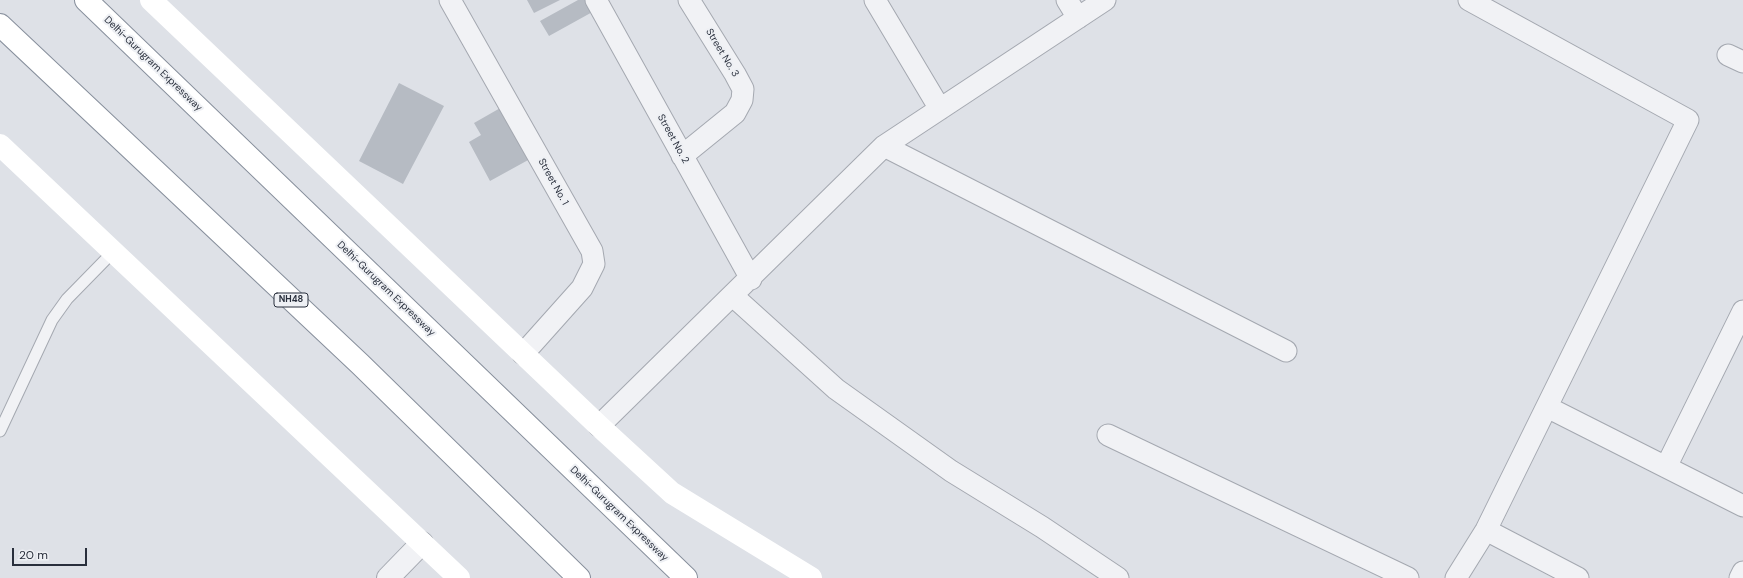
<!DOCTYPE html>
<style>
body{margin:0}
#map{position:relative;width:1743px;height:578px;overflow:hidden;background:#dee1e7;font-family:"DM Sans",sans-serif}
canvas{display:block}
.scale{position:absolute;left:12px;top:548px;width:75px;height:18px;box-sizing:border-box;border:2px solid #292f3c;border-top:0;padding-left:5px;font-size:12px;line-height:14px;white-space:nowrap;color:#292f3c;-webkit-text-stroke:3px #eef0f4;paint-order:stroke}
</style>
<div id="map">
<canvas width="1743" height="578"></canvas>
<div class="scale">20 m</div>
</div>
<script>
const c = document.querySelector('canvas').getContext('2d');
c.lineJoin = 'round';
function fill(path, color) {
  c.fillStyle = color;
  c.fill(path, 'evenodd');
}
function toPath(rows) {
  const path = new Path2D();
  for (const r of rows) {
    path.moveTo(r[0], r[1]);
    for (let i = 2; i < r.length; i += 2) path.lineTo(r[i], r[i + 1]);
  }
  return path;
}
function strokePath(path, color, width, dash) {
  c.strokeStyle = color;
  c.lineWidth = width;
  c.lineCap = dash ? 'butt' : 'round';
  c.setLineDash(dash || []);
  c.stroke(path);
}
function drawText(font, color, halo, rows, align = 'center') {
  c.font = font + ' "DM Sans",sans-serif';
  c.lineWidth = 4;
  c.setLineDash([]);
  c.textBaseline = 'middle';
  c.strokeStyle = halo;
  c.fillStyle = color;
  for (const [text, x, y, turn = 0] of rows) {
    c.save();
    c.translate(x, y);
    c.rotate((+turn || 0) * Math.PI / 180);
    c.textAlign = isNaN(turn) ? turn : align;
    if (halo) c.strokeText(text, 0, 0);
    c.fillText(text, 0, 0);
    c.restore();
  }
}
fill(toPath([
 [527,0,560,0,534,13],
 [578,0,590,0,596,10,549,36,540,21],
 [399,83,444,106,403,184,359,161],
 [502,107,530,159,490,181,469,142,481,135,474,123]
]), '#b6bbc3');
const service = toPath([
 [0,431,52,320,67,299,113,252]
]);
const minor = toPath([
 [450,0,592,251,594,264,582,288,523,354],
 [596,0,751,279],
 [875,0,940,109],
 [1067,0,1078,18],
 [1728,55,1743,62],
 [884,146,1286,351],
 [682,156,735,113,742,100,743,89,735,74,689,0],
 [733,296,836,389,951,471,1042,527,1118,578],
 [1547,407,1743,506],
 [599,426,884,146,1105,0],
 [1108,435,1408,578],
 [1666,467,1743,311],
 [1486,530,1578,578],
 [1456,578,1486,530,1688,120,1469,0],
 [1740,578,1743,572]
]);
const tertiary = toPath([
 [388,578,422,543]
]);
const motorway = toPath([
 [86,0,686,578],
 [0,25,360,364,579,578]
]);
strokePath(service, '#a4a8b0', 13);
strokePath(minor, '#a4a8b0', 23);
strokePath(tertiary, '#a4a8b0', 24);
strokePath(motorway, '#878f9c', 24);
strokePath(service, '#f1f2f5', 11);
strokePath(minor, '#f1f2f5', 21);
strokePath(tertiary, '#f1f2f5', 22);
strokePath(toPath([
 [151,0,599,426,672,493,811,578],
 [0,145,459,578]
]), '#fff', 22);
strokePath(motorway, '#fff', 22);
for (const [x, y, w] of [
 [291,300,34]
]) {
  const box = new Path2D();
  box.roundRect(x - w / 2, y - 7, w, 14, 3);
  c.fillStyle = '#eef0f4';
  c.fill(box);
  strokePath(box, '#292f3c', 1);
}
drawText('bold 9px', '#292f3c', null, [
 ["NH48",291,300]
]);
drawText('10px', '#292f3c', '#eef0f4', [
 ["Street No. 3",722,53,59],
 ["Delhi-Gurugram Expressway",153,64,44],
 ["Street No. 2",673,139,61],
 ["Street No. 1",553,182,61],
 ["Delhi-Gurugram Expressway",386,289,44],
 ["Delhi-Gurugram Expressway",619,514,44]
]);
</script>
